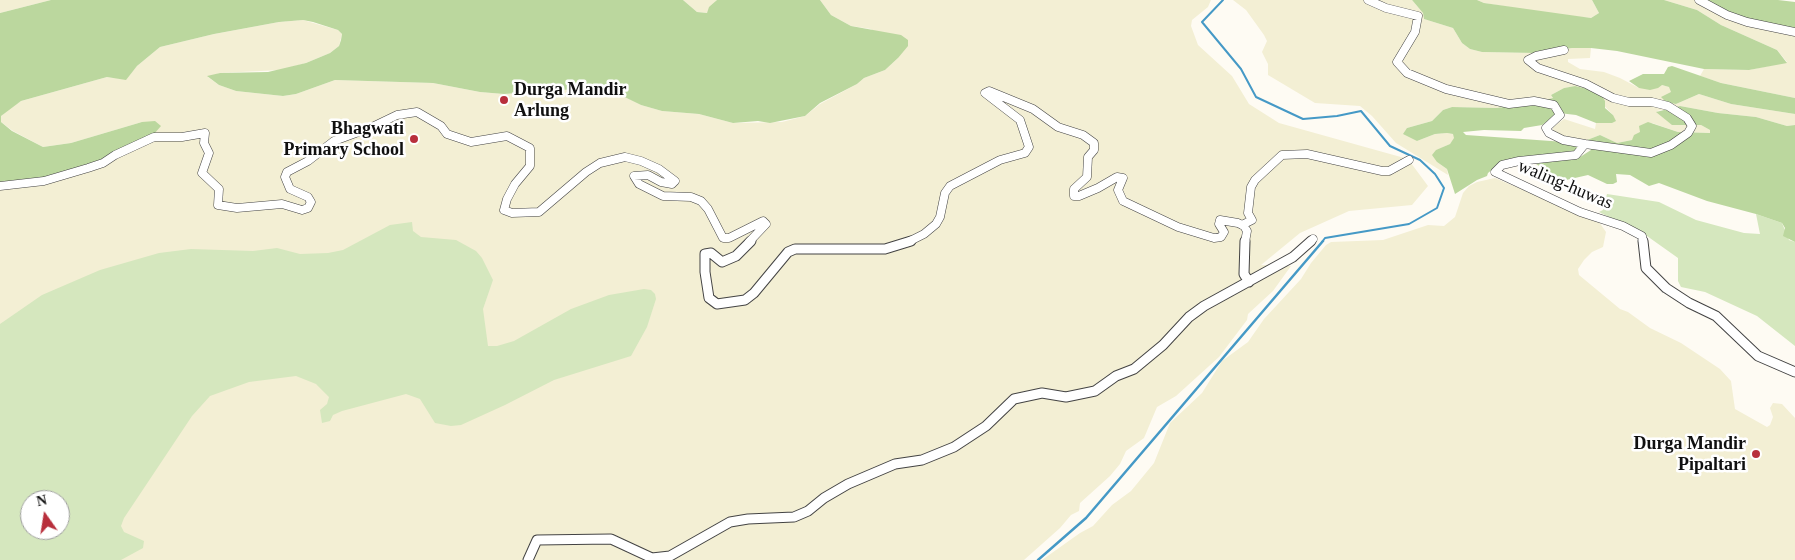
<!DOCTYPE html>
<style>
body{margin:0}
#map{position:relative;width:1795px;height:560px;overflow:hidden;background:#fefbf3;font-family:"Times New Roman",serif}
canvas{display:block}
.north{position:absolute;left:20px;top:490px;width:50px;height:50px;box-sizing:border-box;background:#fff;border:1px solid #9f9f9f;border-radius:50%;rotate:347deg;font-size:14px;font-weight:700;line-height:20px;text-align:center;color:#101010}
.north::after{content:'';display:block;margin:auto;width:18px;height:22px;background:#b82f3c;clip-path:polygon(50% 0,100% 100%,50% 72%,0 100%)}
</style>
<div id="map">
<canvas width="1795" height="560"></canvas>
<div class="north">N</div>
</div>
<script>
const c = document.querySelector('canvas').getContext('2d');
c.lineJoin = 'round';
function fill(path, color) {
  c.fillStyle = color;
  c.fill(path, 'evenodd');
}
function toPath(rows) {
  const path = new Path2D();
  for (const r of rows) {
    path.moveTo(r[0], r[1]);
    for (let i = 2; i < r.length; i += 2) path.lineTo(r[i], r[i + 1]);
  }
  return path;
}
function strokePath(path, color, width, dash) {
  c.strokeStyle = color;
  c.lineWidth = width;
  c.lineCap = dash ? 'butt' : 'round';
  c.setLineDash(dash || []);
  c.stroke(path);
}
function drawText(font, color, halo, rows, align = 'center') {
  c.font = font + ' "Times New Roman",serif';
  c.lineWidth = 5;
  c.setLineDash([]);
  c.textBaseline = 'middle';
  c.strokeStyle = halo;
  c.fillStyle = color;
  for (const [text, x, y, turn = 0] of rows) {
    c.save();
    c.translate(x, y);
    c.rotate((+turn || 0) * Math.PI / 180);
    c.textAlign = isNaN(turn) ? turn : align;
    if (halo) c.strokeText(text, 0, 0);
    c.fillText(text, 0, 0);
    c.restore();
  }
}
fill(toPath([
 [0,0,51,0,0,13],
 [683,0,717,0,707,13,697,12],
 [820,0,1211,0,1208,7,1192,20,1191,26,1198,45,1232,76,1249,104,1279,123,1408,159,1428,186,1412,205,1349,211,1300,233,1261,265,1291,266,1273,291,1248,314,1247,320,1219,357,1176,396,1157,407,1144,438,1126,451,1120,464,1110,476,1080,503,1079,511,1071,515,1060,528,1024,560,0,560,0,184,142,122,71,143,43,147,13,131,1,122,1,116,10,108,21,101,107,77,126,79,137,66,160,47,214,34,279,22,303,20,338,30,342,34,339,46,330,53,306,63,281,70,220,73,208,77,219,85,236,91,283,96,296,94,335,80,433,83,480,92,504,94,604,86,641,105,662,111,699,114,733,123,782,122,805,116,820,104,857,84,864,78,885,70,898,58,871,29,851,26,831,15],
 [30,500,60,500,60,530,30,530],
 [1233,0,1412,0,1423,13,1424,19,1453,28,1462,43,1470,49,1482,52,1535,53,1572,48,1591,48,1590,58,1568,59,1568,62,1580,69,1604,72,1620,78,1639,88,1662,85,1669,87,1671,88,1676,104,1699,94,1731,104,1795,114,1795,125,1787,126,1756,117,1718,113,1680,106,1657,111,1673,125,1701,125,1710,130,1711,133,1678,132,1652,123,1632,140,1617,143,1600,135,1587,140,1561,136,1553,131,1553,127,1564,119,1595,129,1596,123,1612,123,1613,115,1588,89,1575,86,1564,88,1551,95,1553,98,1528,104,1496,108,1452,107,1443,110,1432,121,1407,128,1417,141,1435,134,1447,133,1453,134,1455,138,1450,144,1437,150,1437,162,1447,169,1448,175,1396,143,1372,116,1360,106,1315,103,1268,75,1268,64,1262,52,1267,41,1264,35,1246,10],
 [1477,0,1592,0,1599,13,1591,18,1557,15,1484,3],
 [1664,0,1702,0,1795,30,1795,98,1721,83,1700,76,1704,69,1749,70,1787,62,1777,50,1721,25,1697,10],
 [1495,178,1599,222,1606,232,1603,247,1592,252,1584,260,1578,269,1579,275,1620,309,1628,312,1650,328,1681,343,1720,369,1731,381,1735,409,1767,427,1770,425,1773,417,1770,408,1773,403,1782,404,1795,418,1795,560,1042,560,1080,533,1093,526,1112,505,1131,491,1154,463,1170,423,1202,393,1222,361,1248,342,1264,319,1301,279,1311,263,1326,245,1331,242,1383,240,1428,225,1444,226,1455,217,1463,193,1469,186,1477,182]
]), '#f3efd4');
fill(toPath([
 [1607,194,1659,202,1696,220,1744,233,1760,234,1756,214,1782,223,1789,240,1795,242,1795,346,1757,316,1705,292,1681,287,1678,281,1678,258,1647,236,1599,212,1603,210],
 [412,222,413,231,421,237,456,240,476,251,482,258,493,280,483,309,488,346,497,346,514,341,571,309,609,295,644,289,651,290,655,294,656,299,647,327,631,356,554,380,505,405,461,425,451,426,435,423,420,399,406,394,342,411,333,415,330,421,322,423,320,410,327,404,329,397,316,384,296,376,249,382,210,396,192,416,124,518,121,526,124,532,144,541,143,548,121,560,0,560,0,324,42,295,100,270,159,253,191,249,253,251,277,248,300,254,328,253,343,250,390,225],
 [30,500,60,500,60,530,30,530]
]), '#d5e7be');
fill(toPath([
 [51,0,683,0,697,12,707,13,709,7,717,0,820,0,831,15,851,26,901,35,908,40,908,46,898,58,885,70,864,78,857,84,820,103,805,116,770,123,758,121,733,123,699,114,662,111,641,105,604,87,504,94,480,92,433,83,335,80,296,94,283,96,236,91,219,85,207,76,220,73,268,72,306,63,330,53,339,46,341,40,342,34,338,30,313,22,303,20,279,22,214,34,160,47,137,66,126,80,107,77,21,101,1,116,1,122,12,131,43,147,71,143,142,122,155,121,161,126,154,134,86,167,40,178,0,184,0,13],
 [1412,0,1477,0,1484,3,1591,18,1599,13,1592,0,1664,0,1697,10,1721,25,1777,50,1787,63,1749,70,1704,69,1617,51,1591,48,1572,48,1535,53,1482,52,1470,49,1462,43,1453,28,1424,19,1423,13],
 [1702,0,1778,0,1795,2,1795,30,1741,18],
 [1672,66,1721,83,1795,98,1795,114,1731,104,1699,94,1676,104,1666,102,1661,97,1671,92,1669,87,1662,85,1658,88,1650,90,1639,88,1629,81,1643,74,1664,74,1668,67],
 [1575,86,1588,89,1602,96,1605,101,1605,108,1613,115,1616,121,1612,123,1596,123,1576,115,1559,113,1542,125,1524,128,1521,131,1484,130,1463,132,1466,135,1565,142,1580,148,1573,155,1500,163,1488,173,1487,176,1477,180,1455,194,1447,169,1437,162,1432,155,1436,150,1450,144,1454,138,1453,134,1447,133,1435,134,1417,141,1403,134,1407,128,1432,121,1443,110,1452,107,1496,108,1528,104,1553,98,1551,95,1564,88],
 [1680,106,1718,113,1756,117,1787,126,1795,125,1795,242,1783,236,1785,228,1782,223,1756,214,1707,201,1659,183,1649,186,1630,175,1616,174,1617,182,1613,184,1607,184,1588,175,1566,180,1555,176,1536,164,1556,160,1577,159,1591,150,1587,140,1600,135,1617,143,1632,140,1634,135,1640,132,1639,126,1648,122,1678,132,1710,133,1710,130,1701,125,1672,125,1656,112]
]), '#bbd79e');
strokePath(toPath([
 [1223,0,1202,22,1241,69,1256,97,1303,119,1337,116,1361,111,1390,146,1420,160,1435,174,1444,188,1437,208,1409,224,1325,238,1322,242]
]), '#4599c6', 2);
strokePath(toPath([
 [1038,560,1086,518,1323,241]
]), '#4599c6', 2.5);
const minorFar1 = toPath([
 [1368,0,1386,8,1418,16,1415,32,1397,62,1407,73,1446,89,1509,104,1534,101,1554,105,1560,115,1546,128,1549,133,1563,140,1585,144,1576,155,1519,161,1502,165,1495,172,1580,212,1623,226,1642,236,1643,242],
 [1699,0,1727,15,1747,22,1795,32],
 [1564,50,1536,56,1528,60,1538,68,1586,84,1613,98,1629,102,1652,102,1668,106,1687,118,1692,126,1688,133,1671,145,1651,153,1585,144],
 [0,186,44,181,88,168,103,163,115,155,154,137,182,137,205,133,204,143,209,153,202,173,219,189,218,205,237,208,282,204,302,210,308,208,311,202,308,197,290,189,285,177,287,172,308,161,334,141,372,127,397,115,417,112,441,126,447,134,471,142,507,136,530,148,530,166,515,184,507,199,504,210,512,213,539,212,586,172,600,163,625,157,641,161,659,169,675,181,672,184,661,182,648,175,634,176,639,184,663,196,691,197,701,201,708,209,723,238,729,238,763,221,766,224,749,242],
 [1242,225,1252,220,1248,213,1251,187,1255,180,1282,155,1307,154,1382,171,1389,171,1409,160],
 [908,242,924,234,936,224,940,217,945,193,950,186,1000,160,1025,153,1029,147,1020,120,985,93,989,91,1033,109,1058,127,1083,135,1094,143,1094,150,1088,157,1087,177,1074,189,1074,196,1079,196,1098,188,1117,177,1123,178,1118,190,1123,201,1178,227,1214,238,1221,237,1224,232,1219,224,1220,220,1238,223,1244,226,1247,231,1245,242],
 [1310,242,1313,239]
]);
const minor = toPath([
 [751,241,736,256,722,262,711,253,705,254,705,272,709,298,717,304,745,300,754,293,788,252,795,249,885,249,911,241],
 [1245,241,1244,274,1249,282],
 [1643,241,1646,268,1666,288,1689,303,1716,316,1758,356,1795,372],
 [528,560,537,540,611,539,652,558,670,556,730,522,748,519,794,517,808,511,824,498,848,484,895,464,922,460,954,447,986,426,1014,399,1042,393,1066,397,1095,391,1116,376,1134,369,1163,345,1189,317,1204,306,1293,257,1311,241]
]);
strokePath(minorFar1, '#434343', 9);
strokePath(minor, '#434343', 11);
strokePath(minorFar1, '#fff', 8);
strokePath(minor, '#fff', 9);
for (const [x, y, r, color] of [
 [504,100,5,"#b82f3c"],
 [414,139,5,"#b82f3c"],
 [1756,454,5,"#b82f3c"]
]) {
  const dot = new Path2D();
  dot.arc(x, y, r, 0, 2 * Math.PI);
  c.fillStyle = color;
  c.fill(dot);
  strokePath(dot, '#fff', 2);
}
drawText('bold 18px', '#101010', '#fff', [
 ["Durga Mandir",514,90,"left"],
 ["Arlung",514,111,"left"],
 ["Bhagwati",404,129],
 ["Primary School",404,150],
 ["Durga Mandir",1746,444],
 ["Pipaltari",1746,465]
], 'right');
drawText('18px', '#101010', '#fff', [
 ["waling-huwas",1565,185,23]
]);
</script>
